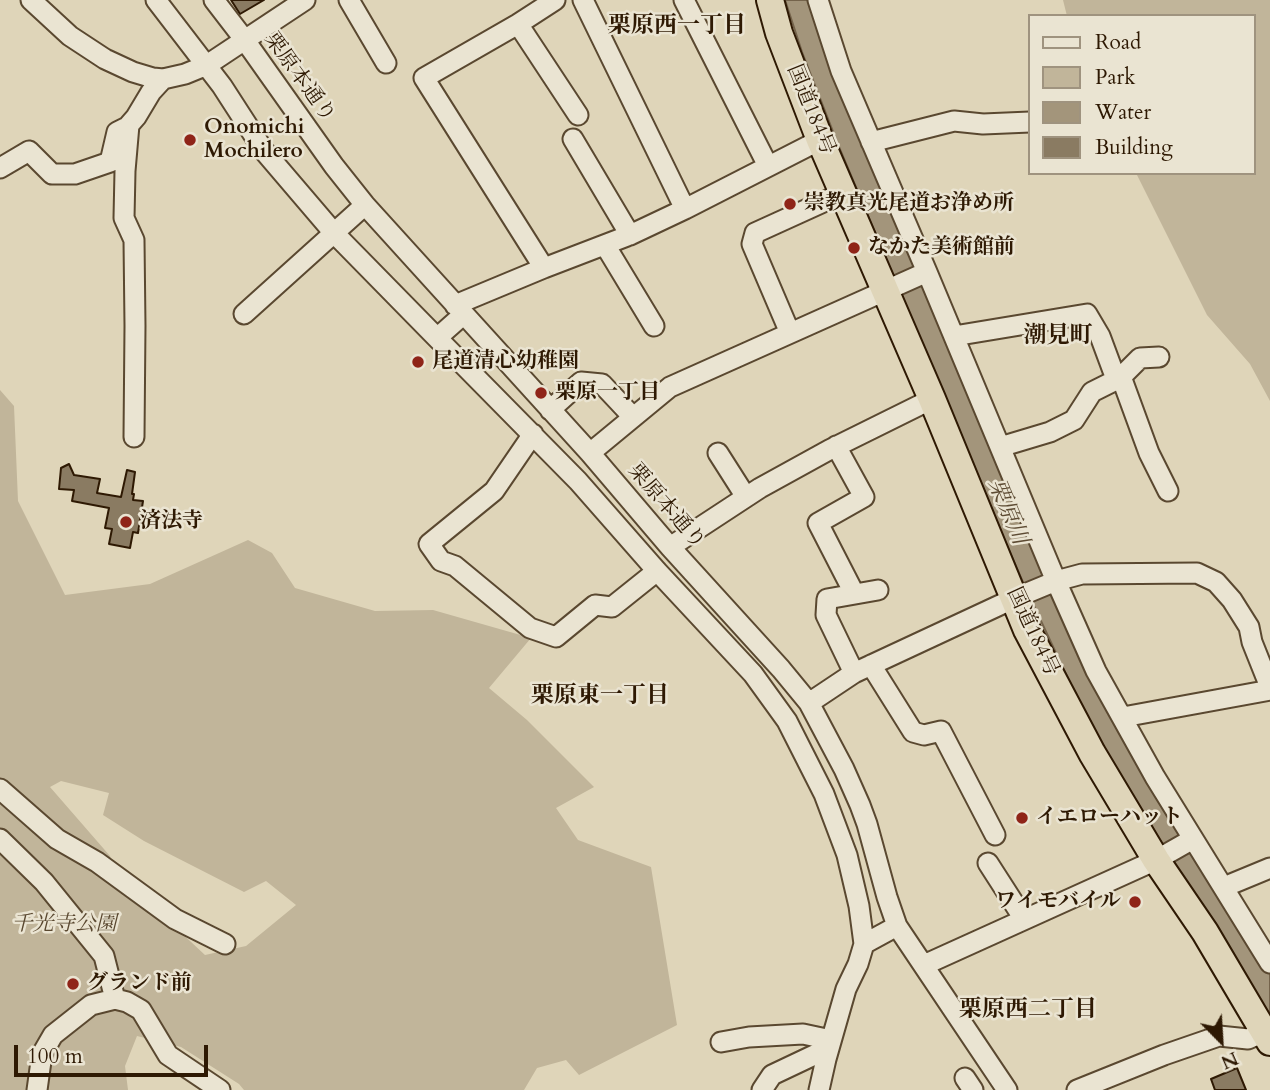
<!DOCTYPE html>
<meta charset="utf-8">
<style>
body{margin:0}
#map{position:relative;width:1270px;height:1090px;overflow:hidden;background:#dfd5b9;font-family:Cardo,serif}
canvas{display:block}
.legend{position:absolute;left:1028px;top:14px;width:228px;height:161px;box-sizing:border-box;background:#eae4d2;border:2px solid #9f937f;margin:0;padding:9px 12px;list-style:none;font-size:21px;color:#2e1903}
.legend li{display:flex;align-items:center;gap:14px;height:35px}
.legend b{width:35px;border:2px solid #9f937f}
.north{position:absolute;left:1186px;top:1006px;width:70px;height:70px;-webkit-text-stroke:5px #eae4d2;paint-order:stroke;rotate:156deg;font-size:19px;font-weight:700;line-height:28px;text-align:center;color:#2e1903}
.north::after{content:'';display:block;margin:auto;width:24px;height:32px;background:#2e1903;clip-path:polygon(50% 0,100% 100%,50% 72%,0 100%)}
.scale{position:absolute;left:14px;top:1045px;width:194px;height:32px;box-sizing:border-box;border:4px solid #2e1903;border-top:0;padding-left:9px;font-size:21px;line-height:24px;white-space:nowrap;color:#2e1903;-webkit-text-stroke:5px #eae4d2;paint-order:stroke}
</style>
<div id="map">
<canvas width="1270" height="1090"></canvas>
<ul class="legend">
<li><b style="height:9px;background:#eae4d2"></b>Road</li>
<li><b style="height:19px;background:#c1b59a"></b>Park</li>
<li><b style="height:19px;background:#a3957b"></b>Water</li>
<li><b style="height:19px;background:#8a7b62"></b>Building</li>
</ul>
<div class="north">N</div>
<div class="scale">100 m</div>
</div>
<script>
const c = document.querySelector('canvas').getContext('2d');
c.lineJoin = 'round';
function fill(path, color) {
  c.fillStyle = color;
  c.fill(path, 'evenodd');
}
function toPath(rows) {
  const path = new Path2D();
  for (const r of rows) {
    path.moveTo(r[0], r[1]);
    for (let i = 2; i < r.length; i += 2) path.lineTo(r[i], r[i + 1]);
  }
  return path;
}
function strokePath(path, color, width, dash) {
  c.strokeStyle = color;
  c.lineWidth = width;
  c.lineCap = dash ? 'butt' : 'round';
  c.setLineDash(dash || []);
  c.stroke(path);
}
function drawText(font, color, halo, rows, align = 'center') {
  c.font = font + ' Cardo,"Noto Serif JP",serif';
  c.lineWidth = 5;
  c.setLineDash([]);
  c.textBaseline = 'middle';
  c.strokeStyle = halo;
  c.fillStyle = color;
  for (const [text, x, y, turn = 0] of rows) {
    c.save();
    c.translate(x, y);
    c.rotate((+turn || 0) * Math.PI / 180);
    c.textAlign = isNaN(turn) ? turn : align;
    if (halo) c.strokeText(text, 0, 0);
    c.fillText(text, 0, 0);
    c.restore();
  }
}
fill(toPath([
 [1063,0,1270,0,1270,401,1250,364,1207,315,1136,173,1254,173,1254,16,1067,16],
 [0,390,14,406,18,501,65,595,150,584,248,540,272,553,295,588,375,611,433,610,531,638,489,688,527,720,594,787,556,808,578,840,651,867,677,1025,579,1075,566,1060,537,1068,524,1090,244,1090,239,1084,181,1047,137,1036,125,1066,128,1090,0,1090],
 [61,781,109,793,103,815,144,841,244,892,266,881,296,905,246,946,205,955,115,871,110,856,50,787]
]), '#c1b59a');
const water = toPath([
 [785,0,808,0,823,44,883,193,983,425,1192,848,1270,974,1270,1021,1104,748,1071,685,1025,587,921,348,917,334,895,280,839,147,802,52,785,0]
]);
fill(water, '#a3957b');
strokePath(water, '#74634b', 2);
const building = toPath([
 [231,0,264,0,240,14,231,0],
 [69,464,74,475,100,479,97,493,121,497,127,470,135,472,132,494,134,494,133,500,143,501,138,533,133,532,130,548,109,544,112,529,105,528,109,508,72,501,74,490,59,489,61,468,69,464],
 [1237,1068,1246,1090,1215,1090,1211,1079,1237,1068]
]);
fill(building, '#8a7b62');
strokePath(building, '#2e1903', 2);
const minor = toPath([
 [31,0,70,36,105,59,133,72,153,78,163,79,185,74,207,65,305,0],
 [156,0,222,86,264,151,334,233,437,338,464,314],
 [214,0,244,39,334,166,365,205,590,453,670,547,781,669,809,703,844,769,860,805,867,824,887,897,897,926,1007,1090],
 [349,0,386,63],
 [583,0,685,209],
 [684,0,768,166],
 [818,0,841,71,927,272,1056,581,1096,671,1155,777,1270,963],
 [518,24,578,115],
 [573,139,630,235],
 [871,142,954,121,983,124,1030,122],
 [0,168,29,151,52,174,75,174,110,162,117,132,125,128],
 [605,245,654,326],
 [544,268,424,78,518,24,555,0],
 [455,305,544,268,630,235,685,209,820,140],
 [244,314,365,205],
 [790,333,752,244,755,233,843,193],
 [954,336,1087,314,1100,336,1113,371,1123,382,1149,453,1168,491],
 [437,338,578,481,657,571,753,674,787,721,824,794,847,855,859,906,864,944],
 [550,410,581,382,602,384,633,417],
 [533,434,494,491,429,544,441,561,455,566,530,628,556,637,595,605,612,607,657,571],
 [134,437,135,326,134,240,124,218,125,171,129,125,136,117,151,92,163,79],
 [836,446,864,497,818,523,854,593],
 [1000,447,1050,432,1074,420,1092,392,1120,378,1140,358,1159,357],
 [590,453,670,387,927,272],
 [718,453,746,497],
 [670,547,760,488,829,450,932,399],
 [871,665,913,732,924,735,941,731,995,835],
 [854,673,826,615,827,599,878,590],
 [809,703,854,673,1015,598,1056,581,1082,574,1197,573,1216,582,1232,600,1249,627,1252,642,1270,687],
 [1123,717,1270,690],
 [0,789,57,839,97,862,175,919,225,944],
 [0,839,44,882,104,956,115,999],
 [988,863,1024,919],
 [1224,887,1270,868],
 [924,965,1156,860,1193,839],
 [721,1042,749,1037,803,1034,831,1040],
 [965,1078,973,1090],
 [37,1090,42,1054,53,1035,91,1005,115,999,127,1002,141,1010,168,1055,220,1090],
 [762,1090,772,1075,829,1048],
 [819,1090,826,1059,846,989,858,964,864,944,897,926],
 [1077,1090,1164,1055,1219,1036,1248,1039,1264,1032]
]);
const highway = toPath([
 [770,0,779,33,820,140,932,399,1027,630,1092,753,1156,860,1205,932,1270,1042]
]);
strokePath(minor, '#5a4830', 23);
strokePath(highway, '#2e1903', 30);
strokePath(minor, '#eae4d2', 19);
strokePath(highway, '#dfd5b9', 26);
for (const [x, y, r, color] of [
 [190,140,7,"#8f2418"],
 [790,204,7,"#8f2418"],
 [854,248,7,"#8f2418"],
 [418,362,7,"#8f2418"],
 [541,393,7,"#8f2418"],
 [126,522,7,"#8f2418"],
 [1022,818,7,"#8f2418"],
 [1135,902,7,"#8f2418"],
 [73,984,7,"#8f2418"]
]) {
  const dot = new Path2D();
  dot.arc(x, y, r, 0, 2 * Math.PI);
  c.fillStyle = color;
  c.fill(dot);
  strokePath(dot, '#eae4d2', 2.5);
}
drawText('21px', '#2e1903', '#eae4d2', [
 ["栗原本通り",299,78,54],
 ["国道184号",810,110,68],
 ["栗原本通り",666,507,49],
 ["国道184号",1032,632,65]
]);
drawText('bold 21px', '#2e1903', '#eae4d2', [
 ["Onomichi",204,128],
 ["Mochilero",204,152],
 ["崇教真光尾道お浄め所",804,204],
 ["なかた美術館前",868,248],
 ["尾道清心幼稚園",432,362],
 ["栗原一丁目",555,393],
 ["済法寺",140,522],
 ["イエローハット",1036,818],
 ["ワイモバイル",1121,902,"right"],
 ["グランド前",87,984]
], 'left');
drawText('italic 21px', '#5a4830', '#eae4d2', [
 ["千光寺公園",64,925]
]);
drawText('bold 23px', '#2e1903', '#eae4d2', [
 ["栗原西一丁目",677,27],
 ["潮見町",1058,337],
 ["栗原東一丁目",600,697],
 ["栗原西二丁目",1028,1011]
]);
drawText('italic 23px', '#5d4b33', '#eae4d2', [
 ["栗原川",1007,512,67]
]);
</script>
